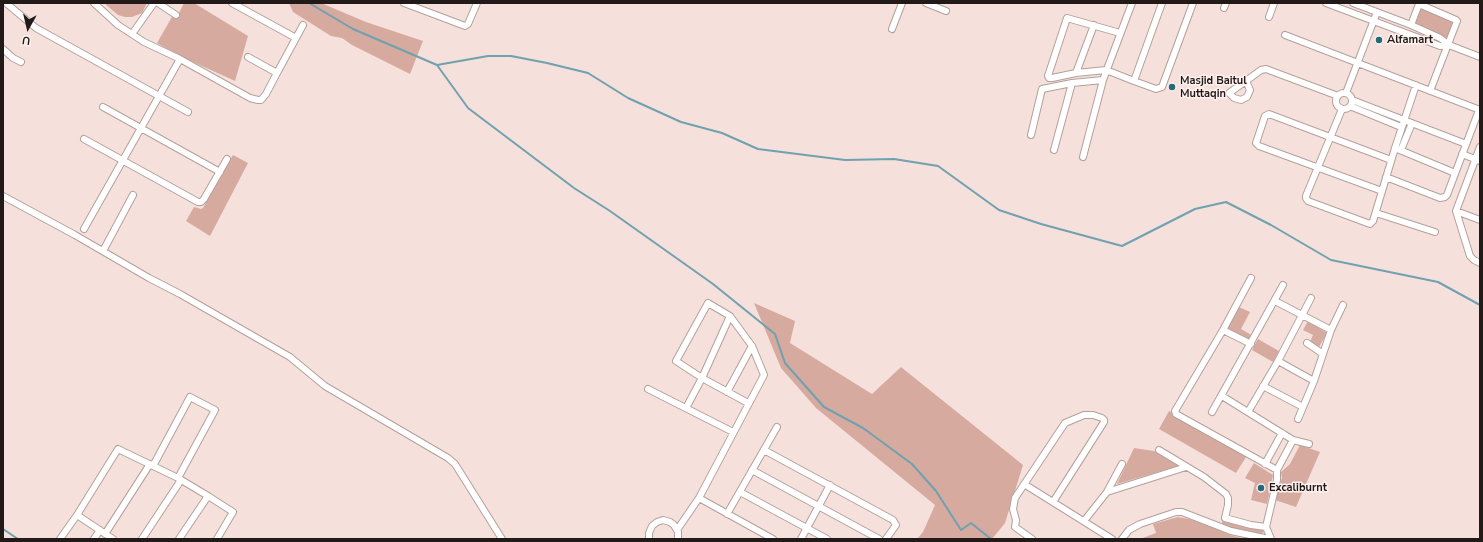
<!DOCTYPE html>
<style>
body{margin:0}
#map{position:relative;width:1483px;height:542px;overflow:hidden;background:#f6e0db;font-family:"Nunito Sans",sans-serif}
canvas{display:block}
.frame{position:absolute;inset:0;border:4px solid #221a19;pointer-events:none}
.north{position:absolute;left:8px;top:8px;width:40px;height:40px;-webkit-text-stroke:3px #fdf0ed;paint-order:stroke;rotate:188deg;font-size:11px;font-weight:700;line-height:16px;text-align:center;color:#221a19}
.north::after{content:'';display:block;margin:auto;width:14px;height:18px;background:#221a19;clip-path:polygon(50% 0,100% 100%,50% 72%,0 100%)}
</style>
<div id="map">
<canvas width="1483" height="542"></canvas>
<div class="frame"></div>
<div class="north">U</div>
</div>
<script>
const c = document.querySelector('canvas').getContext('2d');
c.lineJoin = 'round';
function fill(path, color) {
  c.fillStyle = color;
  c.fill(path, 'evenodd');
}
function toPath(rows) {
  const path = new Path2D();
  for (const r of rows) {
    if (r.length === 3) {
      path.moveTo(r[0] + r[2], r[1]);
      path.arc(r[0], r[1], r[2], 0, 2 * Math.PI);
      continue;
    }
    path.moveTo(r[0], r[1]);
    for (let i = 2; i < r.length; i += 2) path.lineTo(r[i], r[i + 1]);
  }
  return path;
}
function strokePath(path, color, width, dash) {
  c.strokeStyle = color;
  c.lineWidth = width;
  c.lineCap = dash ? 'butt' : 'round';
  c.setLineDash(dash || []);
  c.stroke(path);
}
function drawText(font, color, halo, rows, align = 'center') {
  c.font = font + ' "Nunito Sans",sans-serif';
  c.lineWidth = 3;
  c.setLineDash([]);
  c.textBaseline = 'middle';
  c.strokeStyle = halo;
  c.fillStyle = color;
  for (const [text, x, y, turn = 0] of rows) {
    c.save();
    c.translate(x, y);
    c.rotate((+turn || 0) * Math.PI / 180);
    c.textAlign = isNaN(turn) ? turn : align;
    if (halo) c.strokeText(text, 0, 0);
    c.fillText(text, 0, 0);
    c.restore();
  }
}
fill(toPath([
 [104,3,147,3,142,13,132,17,125,17,118,15],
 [184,3,194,3,248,36,235,81,180,56,157,43,173,15,177,17],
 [289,3,321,3,366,22,423,41,410,74,352,45,342,38,331,36,293,12],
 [1421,8,1454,22,1447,38,1414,24],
 [233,155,248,163,210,236,186,221,194,207,201,209,203,208],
 [754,303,795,321,790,343,872,394,901,367,1023,465,1005,523,992,539,917,539,923,532,935,505,816,408,781,368],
 [1239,307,1250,312,1241,329,1253,336,1252,340,1227,329],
 [1308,321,1327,333,1319,347,1310,342,1313,335,1303,330],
 [1258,339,1279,351,1273,362,1252,350],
 [1169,411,1246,457,1236,473,1159,429],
 [1300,445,1320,452,1296,507,1275,500,1282,478,1281,472,1290,464],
 [1134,448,1154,451,1178,466,1117,484],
 [1254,463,1273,475,1267,504,1251,500,1255,483,1245,478],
 [1178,517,1189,519,1209,526,1230,535,1245,539,1140,539,1156,533,1153,524],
 [1225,520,1263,529,1264,532,1261,534,1255,534,1231,529,1223,525,1222,522]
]), '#d7aa9f');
strokePath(toPath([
 [309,3,353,29,437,65,468,108,574,188,610,211,713,284,775,334,785,363,824,407,863,428,912,464,936,491,961,530,971,523,991,539],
 [437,65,488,56,511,56,547,63,588,73,628,98,681,122,722,133,758,149,845,160,894,159,938,166,999,210,1041,224,1122,246,1195,209,1226,202,1271,225,1331,260,1438,282,1480,305],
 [3,529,18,539]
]), '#6fa1b0', 2);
const street = toPath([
 [6,3,36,28,188,112],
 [94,3,118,25,144,42,180,59,250,98,258,100,261,100,266,94,277,73,248,57],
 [158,3,176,15],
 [232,3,296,38,277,73],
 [404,3,465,26,468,24,477,3],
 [926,3,946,11],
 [1326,3,1440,46,1449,45],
 [1353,3,1411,25,1440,38,1449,45,1480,57],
 [1224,8,1226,3],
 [1269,17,1274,3],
 [1094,25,1076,73,1106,70,1134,81,1162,3],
 [1411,25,1419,4,1456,20,1457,21,1430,91],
 [892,29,902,3],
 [132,34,154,3],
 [1285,35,1480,110],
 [296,38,303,25],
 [3,49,13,58,21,62],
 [1076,73,1052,78,1049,78,1048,76,1067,18,1120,33],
 [1134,81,1156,89,1162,87,1193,3],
 [1246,81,1250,90,1247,97,1241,100,1234,98,1229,93,1246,81,1261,70,1266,69,1338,96],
 [1344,101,8],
 [1346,93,1377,12],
 [1352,100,1466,144],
 [1350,106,1401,127],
 [103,107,220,172],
 [1342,109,1306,196,1306,198,1308,201,1370,224,1373,221,1395,148,1416,85],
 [1031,135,1042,89,1072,83,1103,80],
 [84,139,198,202,201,202,204,199,227,159],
 [1480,147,1456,211,1470,256,1474,260,1480,263],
 [1395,148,1455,173],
 [1054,150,1072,83],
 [1401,150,1412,123],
 [1462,154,1480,161],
 [1083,157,1103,80,1132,3],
 [1386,177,1440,198,1445,197,1447,195,1479,110],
 [1382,191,1259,146,1256,143,1265,116,1269,114,1391,160],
 [3,196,75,235,149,278,180,294,290,357,325,386,448,458,455,464,502,539],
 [1456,211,1480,220],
 [1376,213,1435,232],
 [84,229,180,59],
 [103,251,133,195],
 [1251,278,1223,330,1175,411,1176,414,1277,470],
 [1275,301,1331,330],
 [1223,330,1251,344],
 [1307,343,1323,354],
 [1278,361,1314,381],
 [1263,386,1303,407],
 [648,389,733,432],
 [727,392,752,346],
 [1222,396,1293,440,1309,444],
 [686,408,702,378,730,316],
 [1212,412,1283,285],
 [1248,412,1278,361,1311,298],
 [1298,419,1314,381,1331,330,1343,305],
 [764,450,893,520,896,525,886,539],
 [1159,450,1204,477,1226,494,1228,498,1228,505,1225,518,1251,525,1266,527],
 [1265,464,1282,433],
 [153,466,190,397,215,410,178,478],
 [752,470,879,539],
 [1277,470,1293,440],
 [1024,484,1112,539],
 [740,492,827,539],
 [1107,492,1186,467],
 [208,496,233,512,217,539],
 [699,498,773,539],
 [727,514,777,427],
 [77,515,113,539],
 [1084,521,1107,492,1122,464],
 [677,530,699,498,764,375,752,346,730,316,708,303,676,361,702,378,748,403],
 [105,534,150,464],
 [60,539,77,515,118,449,178,478,208,496,179,539],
 [94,539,100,530],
 [142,539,181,480],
 [649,539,649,533,652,526,657,522,663,520,670,522,674,525,678,532,678,539],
 [801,539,830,485],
 [1032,539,1015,527,1016,520,1013,509,1015,498,1065,423,1084,415,1093,415,1102,418,1104,420,1104,422,1053,502],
 [1122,539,1129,530,1140,524,1176,512,1182,512,1231,531,1269,539],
 [1271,539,1266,527,1277,480,1277,470]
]);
strokePath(street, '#b4a09b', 8);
strokePath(street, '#fff', 6);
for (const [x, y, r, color] of [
 [1379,40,4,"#26697b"],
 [1172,87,4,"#26697b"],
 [1261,488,4,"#26697b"]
]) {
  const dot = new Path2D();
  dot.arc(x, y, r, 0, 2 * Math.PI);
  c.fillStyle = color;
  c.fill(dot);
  strokePath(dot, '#fdf0ed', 1.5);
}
drawText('bold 11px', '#221a19', '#fdf0ed', [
 ["Alfamart",1387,40],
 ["Masjid Baitul",1180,81],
 ["Muttaqin",1180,94],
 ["Excaliburnt",1269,488]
], 'left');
</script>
